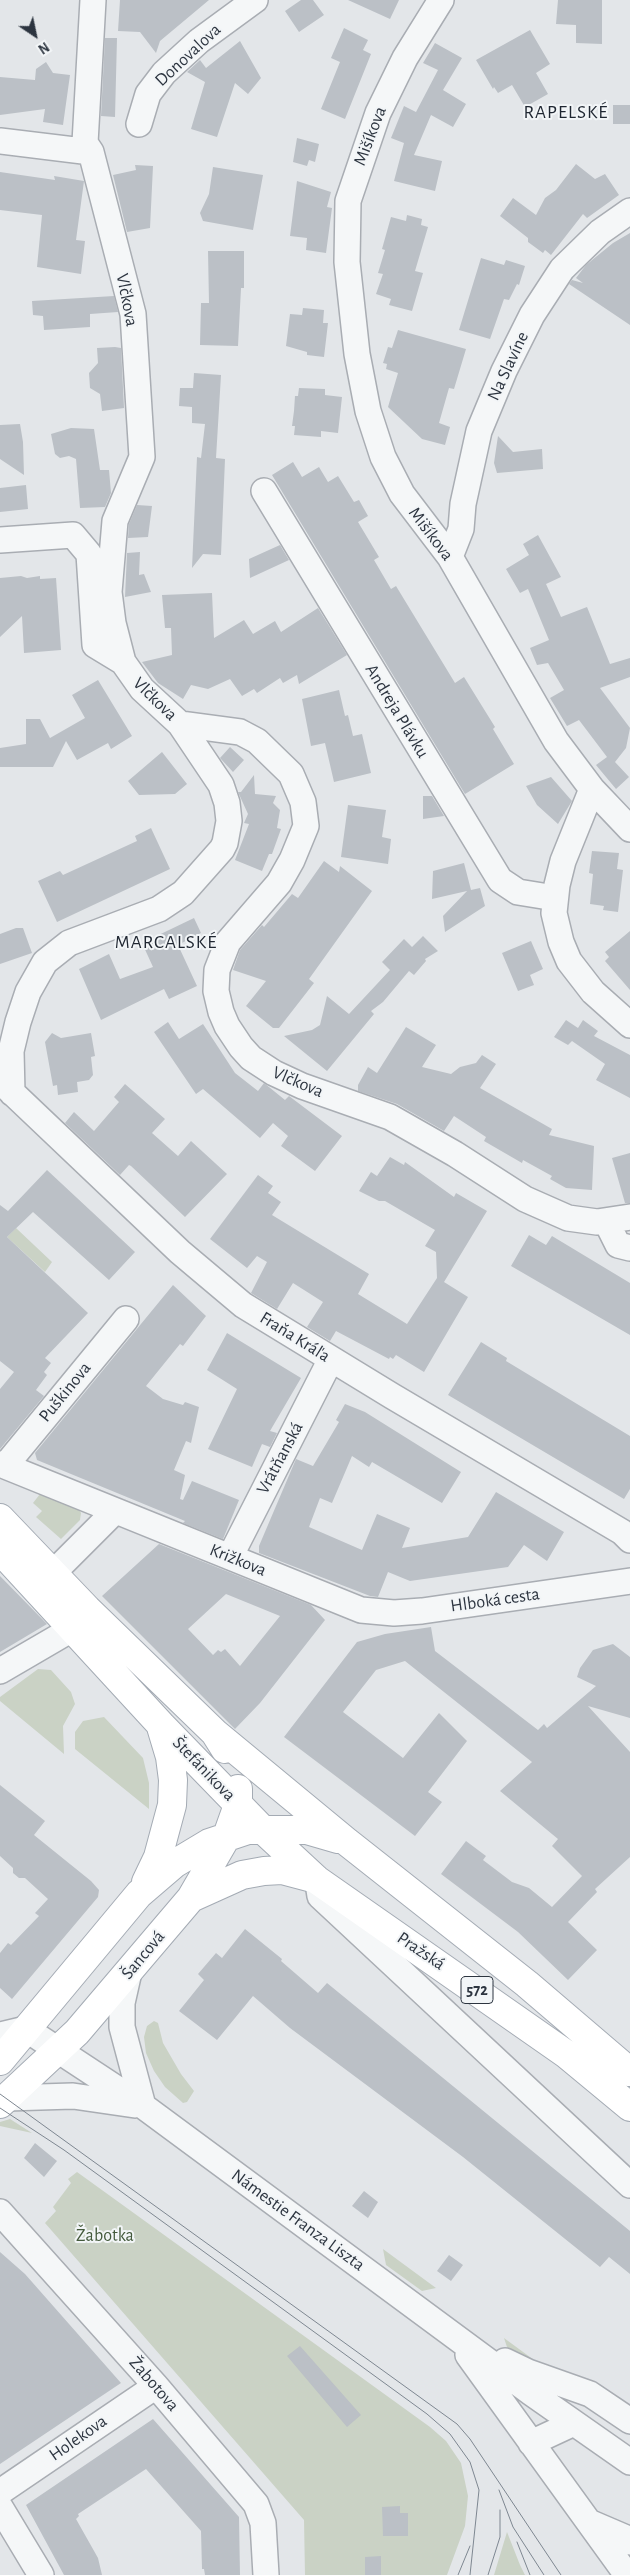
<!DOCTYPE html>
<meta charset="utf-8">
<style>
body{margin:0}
#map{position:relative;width:630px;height:2575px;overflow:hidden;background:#e3e6e9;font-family:"Alegreya Sans",sans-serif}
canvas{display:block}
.north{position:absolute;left:10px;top:10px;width:50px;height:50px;-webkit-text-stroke:4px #f2f5f7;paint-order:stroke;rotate:146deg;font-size:14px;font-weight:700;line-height:20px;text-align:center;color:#2d3540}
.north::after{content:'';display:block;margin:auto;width:18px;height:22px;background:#2d3540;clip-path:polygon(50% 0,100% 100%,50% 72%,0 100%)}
</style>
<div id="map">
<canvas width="630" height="2575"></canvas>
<div class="north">N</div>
</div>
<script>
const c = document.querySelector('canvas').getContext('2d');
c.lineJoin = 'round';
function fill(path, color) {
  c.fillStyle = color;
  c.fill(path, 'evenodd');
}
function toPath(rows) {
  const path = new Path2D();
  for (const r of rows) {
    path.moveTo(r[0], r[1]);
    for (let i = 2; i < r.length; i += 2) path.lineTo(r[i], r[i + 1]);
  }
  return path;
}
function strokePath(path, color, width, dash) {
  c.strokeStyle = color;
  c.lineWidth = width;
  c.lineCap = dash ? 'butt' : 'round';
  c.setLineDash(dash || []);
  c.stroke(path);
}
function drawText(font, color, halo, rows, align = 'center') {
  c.font = font + ' "Alegreya Sans",sans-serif';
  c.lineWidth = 4;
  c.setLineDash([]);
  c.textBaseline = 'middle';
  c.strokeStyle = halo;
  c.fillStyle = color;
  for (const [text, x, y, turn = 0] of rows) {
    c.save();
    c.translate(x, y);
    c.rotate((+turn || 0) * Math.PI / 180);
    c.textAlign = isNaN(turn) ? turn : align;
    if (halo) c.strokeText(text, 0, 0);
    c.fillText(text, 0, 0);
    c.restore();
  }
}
fill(toPath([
 [16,1228,52,1262,45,1272,7,1237],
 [40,1494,78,1508,81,1513,80,1520,61,1539,36,1517,42,1511,33,1503],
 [38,1669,51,1670,71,1692,75,1704,63,1726,64,1754,0,1701,0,1697],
 [104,1717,143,1758,149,1783,149,1809,75,1749,75,1732,83,1721],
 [154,2021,158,2023,163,2043,181,2074,194,2091,187,2102,183,2103,165,2087,154,2071,146,2053,144,2037,147,2026],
 [10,2119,32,2133,0,2126,0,2122],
 [77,2172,430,2427,446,2441,461,2463,468,2496,465,2526,447,2575,305,2575,304,2520,45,2223,56,2211,53,2207,71,2183,68,2179],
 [383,2249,436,2288,422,2291,386,2265],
 [504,2338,549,2371,508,2350],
 [507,2532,520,2565,525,2575,494,2575]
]), '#cad2c5');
fill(toPath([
 [120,0,209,0,160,41,156,53,140,32,118,31],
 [301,0,313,0,324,15,299,32,285,11],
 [348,0,399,0,390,19],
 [558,0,602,0,602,44,576,43,576,25,556,24],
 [344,28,368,40,363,50,371,54,345,119,321,109,340,62,331,58],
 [530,30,550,64,536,73,548,94,525,107,512,85,498,93,494,87,493,89,476,60],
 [105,38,117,38,115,117,101,116],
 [240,41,261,78,248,94,235,83,217,137,191,129,205,82,187,72,200,60,206,68],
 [435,43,462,58,443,90,466,104,453,127,431,115,414,155,442,161,435,191,394,181,404,143,391,138,404,106,416,112,438,70,423,63],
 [46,62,53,73,70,75,63,125,43,122,45,109,0,115,0,77,35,80,36,69],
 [613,105,630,105,630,124,613,124],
 [297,138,319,144,315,162,309,160,307,166,293,162],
 [576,164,595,179,605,174,619,195,587,218,583,214,551,255,545,250,543,253,528,242,528,238,500,216,513,198,536,215,545,198,556,190],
 [135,165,153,166,150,228,127,232,113,175,136,170],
 [213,167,263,175,253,230,203,221,200,213,209,194],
 [0,172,55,180,54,176,84,181,76,240,85,241,81,274,37,267,42,215,0,210],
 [297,181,331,192,327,207,332,208,326,253,306,250,307,238,290,236],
 [407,215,422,219,421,225,428,227,415,271,423,273,412,311,389,305,391,299,376,294,383,274,378,273,385,250,382,249,391,217,406,221],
 [630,233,630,325,569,284,572,280,583,283,576,278,586,265,613,243],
 [208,251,244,251,244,288,241,288,238,346,200,345,201,303,209,303],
 [481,258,504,265,506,260,525,266,519,285,517,284,509,300,504,299,490,339,459,330],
 [114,296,118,312,90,314,90,327,44,330,43,316,33,315,32,301],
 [303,308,324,310,323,323,328,323,324,357,307,355,307,352,286,346,290,314,302,315],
 [398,330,466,349,454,389,449,388,439,423,450,427,445,445,422,439,388,407,398,373,386,369,387,364,383,363,388,347,392,348],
 [115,347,121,348,124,408,102,411,100,394,90,388,89,373,98,363,97,348],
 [194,373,221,375,216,458,225,459,221,555,203,554,192,568,197,457,201,458,205,424,192,423,192,407,179,406,180,388,193,388],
 [299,388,325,389,325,395,342,397,338,433,321,431,321,437,294,435,295,426,292,426,294,411,295,396,298,396],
 [20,424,23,442,24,475,0,459,0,425],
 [71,428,94,429,100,470,109,470,111,493,105,507,80,508,76,459,69,456,60,458,55,454,51,434],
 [498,436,513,452,542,449,543,469,497,473,494,463],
 [293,462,302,477,319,467,328,482,338,476,354,502,359,500,368,516,358,522,379,557,374,560,391,589,396,586,455,683,464,677,495,727,493,729,514,764,465,794,272,475],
 [26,485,28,509,0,512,0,488],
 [137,505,152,506,148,537,128,538,129,524],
 [538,535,561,577,546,584,561,617,587,607,610,664,630,658,630,677,600,688,630,728,626,748,615,762,629,777,616,789,596,765,607,757,579,720,567,726,550,698,564,690,548,663,537,665,530,648,549,640,528,589,520,593,506,569,529,555,523,544],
 [280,545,289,560,250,578,249,559],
 [140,552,139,575,144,574,151,592,125,597,127,553],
 [21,576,27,578,40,576,40,579,56,578,61,650,24,653,22,616,0,637,0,578],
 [212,593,214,638,244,620,253,634,275,621,281,632,318,608,347,655,299,684,297,675,283,683,280,678,257,693,254,689,242,696,230,679,208,689,191,685,183,699,158,683,142,662,172,655,171,628,165,628,162,595],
 [98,680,132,736,111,749,108,743,77,760,66,741,53,767,0,767,0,748,26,744,26,719,40,719,50,738,85,718,72,695],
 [339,690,345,716,348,715,353,736,362,734,371,773,334,782,325,743,311,746,302,699],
 [230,747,244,760,233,772,220,758],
 [162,752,187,784,175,794,139,795,128,781],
 [254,775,255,794,276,796,273,803,280,810,277,828,281,829,272,854,269,854,262,871,235,860,249,824,244,823,248,814,238,792,241,792],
 [551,777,572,801,558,824,537,805,526,786],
 [423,796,432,796,444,816,423,819],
 [348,805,386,810,382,837,391,839,388,864,341,857],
 [151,828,170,869,57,922,38,881,60,871,63,875,137,841,135,836],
 [592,851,619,853,617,869,623,870,618,912,603,910,604,906,590,904,593,874,589,873],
 [324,861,339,872,340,866,372,891,309,979,314,983,279,1028,273,1028,246,1006,266,981,233,970,240,950,262,925,264,927,292,894,298,898],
 [464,863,471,890,480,888,485,906,445,932,443,916,467,891,432,899,433,871],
 [194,918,201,933,178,945,197,986,169,999,164,989,101,1020,79,969,109,954,120,979,153,967,142,943],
 [16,928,23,928,32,953,0,964,0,934],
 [630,931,630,990,605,961,609,957,605,952],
 [423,936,438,951,425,959,426,961,414,975,409,971,383,1002,371,1011,374,1014,327,1071,284,1036,312,1030,320,1025,327,996,349,1014,390,970,382,962,404,939,412,947],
 [531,941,543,969,530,975,534,985,518,991,502,953],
 [566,1020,578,1028,583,1020,598,1031,594,1036,630,1055,630,1098,596,1080,605,1064,572,1041,568,1045,554,1037],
 [168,1022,179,1039,203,1024,235,1073,258,1091,264,1083,285,1100,289,1096,342,1136,315,1171,281,1146,288,1136,273,1123,260,1138,203,1089,196,1094,154,1032],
 [406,1027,436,1045,422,1067,451,1074,460,1067,476,1063,482,1055,496,1064,480,1088,552,1129,549,1135,594,1146,592,1190,566,1188,550,1179,552,1176,523,1160,522,1163,484,1141,486,1137,454,1116,444,1131,397,1104,358,1091,358,1085,368,1067,377,1073],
 [52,1033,61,1038,91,1033,95,1056,91,1057,93,1075,89,1080,77,1082,78,1092,58,1095,57,1085,53,1086,45,1042],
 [125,1084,165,1119,152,1133,178,1156,191,1141,227,1174,185,1217,131,1166,129,1165,120,1175,65,1123,74,1112,94,1131,119,1102,114,1097],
 [630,1153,630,1203,625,1203,612,1158],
 [390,1157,404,1165,405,1162,454,1197,456,1193,487,1211,444,1282,468,1297,424,1372,396,1355,393,1359,390,1357,389,1359,336,1331,330,1341,307,1327,323,1302,293,1283,277,1309,251,1293,267,1262,257,1256,247,1268,210,1239,258,1175,273,1186,268,1193,281,1202,272,1215,369,1274,358,1294,407,1324,437,1278,436,1252,425,1246,435,1230,385,1201,379,1201,359,1191,371,1172,377,1176],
 [47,1170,135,1252,109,1280,33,1212,7,1237,88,1313,45,1358,51,1363,44,1372,47,1375,36,1390,44,1396,0,1449,0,1389,14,1372,0,1361,0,1205,8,1211],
 [529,1235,546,1245,552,1236,630,1283,630,1335,511,1266],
 [173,1285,206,1316,183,1346,180,1344,146,1386,163,1399,183,1405,185,1402,199,1407,191,1443,186,1441,174,1470,185,1475,180,1499,183,1500,192,1481,239,1500,223,1539,183,1523,185,1521,37,1460,35,1453],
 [227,1333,301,1378,270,1431,277,1433,270,1447,262,1444,252,1467,208,1449,237,1389,207,1370],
 [481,1342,507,1358,506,1361,630,1436,630,1489,624,1499,448,1395],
 [345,1404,365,1412,461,1472,442,1503,372,1462,369,1467,352,1456,332,1503,320,1498,309,1527,362,1550,377,1514,410,1528,402,1548,468,1537,496,1492,564,1532,547,1561,524,1545,508,1567,410,1581,388,1572,378,1597,370,1596,259,1553,259,1546,296,1459,313,1466,339,1422,336,1420],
 [159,1544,311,1605,325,1620,260,1703,235,1729,102,1596],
 [226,1594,280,1616,240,1666,225,1649,221,1652,218,1650,213,1655,188,1629],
 [0,1576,47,1624,0,1652],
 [431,1627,435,1651,538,1730,544,1724,547,1728,596,1686,577,1677,580,1668,593,1650,613,1644,630,1657,630,1718,588,1706,630,1752,630,1857,595,1889,597,1892,568,1922,597,1950,568,1980,518,1932,441,1874,466,1841,486,1856,483,1860,512,1882,529,1888,552,1907,582,1876,552,1846,558,1839,500,1791,532,1762,405,1661,376,1670,343,1712,403,1758,439,1713,467,1741,428,1792,442,1802,415,1836,284,1737,357,1642,385,1634],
 [0,1785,45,1821,34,1835,91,1881,99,1890,98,1897,12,1999,0,1988,0,1953,8,1943,11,1945,39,1916,35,1913,48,1899,25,1878,19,1878,13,1873,13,1868,0,1856],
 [245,1929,282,1959,281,1961,318,1993,327,1983,630,2231,630,2274,609,2257,600,2267,463,2157,290,2028,253,1996,217,2040,179,2011,204,1980,198,1974,216,1953,222,1958],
 [35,2143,57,2161,44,2177,24,2158],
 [364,2191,378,2202,368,2218,352,2206],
 [0,2252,25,2274,121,2383,0,2464],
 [449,2255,463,2265,451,2281,437,2271],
 [300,2346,361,2415,347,2427,287,2356],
 [153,2419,239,2517,240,2575,205,2575,204,2569,202,2569,201,2531,146,2469,78,2514,79,2516,76,2519,98,2558,102,2575,64,2575,26,2505],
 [400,2506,400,2513,408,2513,408,2536,383,2536,382,2507],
 [381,2556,381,2575,365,2575,365,2557]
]), '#bbc0c6');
const minor = toPath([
 [441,0,405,58,378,113,348,201,347,262,357,354,368,411,383,457,402,494,450,557,556,741,592,789,630,829],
 [139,124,148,94,164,73,199,41,255,0],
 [0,141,91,152],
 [264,491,500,880,518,892,555,898],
 [0,540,73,535,89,554,95,645,123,662],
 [450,557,461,529,463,504,479,431,504,371,532,315,562,269,600,232,630,211],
 [180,724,240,732,257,741,291,774,303,802,306,826,292,860,279,883,228,942,217,970,216,991,221,1012,227,1026,241,1047,251,1058,274,1073,302,1086,390,1117,455,1154,525,1199,568,1218,597,1222,630,1217],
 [592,789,563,861,557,885,554,913,561,942,569,961,593,992,630,1025],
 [0,1081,180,1252,243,1305,392,1396,622,1532,630,1540],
 [12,1093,11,1051,18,1022,28,992,45,962,69,943,159,909,183,893,222,849,225,843,229,821,227,803,221,785,180,724,142,689,123,662,113,623,109,592,115,521,142,457,133,314,91,152,85,143,93,0],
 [606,1221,618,1245,630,1248],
 [0,1464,361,1610,394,1613,422,1611,630,1581],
 [5,1466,126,1319],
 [230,1557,331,1359],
 [46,1593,53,1573,115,1511],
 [0,1671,72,1629],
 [318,1883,320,1896,630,2185],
 [129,1972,122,2003,122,2027,143,2106],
 [0,2035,26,2029,143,2106,530,2392,630,2462],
 [7,2098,73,2096,135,2105],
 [0,2212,156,2386,256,2504,263,2523,266,2575],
 [468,2355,627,2575],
 [505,2361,528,2372,590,2394,630,2421],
 [531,2443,574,2423],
 [0,2492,156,2386],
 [0,2507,41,2575],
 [589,2522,624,2537,630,2542]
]);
const major = toPath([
 [0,1518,87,1609,215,1733,225,1749],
 [0,1550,161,1725,262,1829,317,1880,566,2054,630,2107],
 [215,1733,347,1842,527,1984,630,2072],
 [146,1882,158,1857,172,1805,173,1780,170,1757,161,1727],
 [191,1898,227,1836,238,1805,238,1789],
 [0,2061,139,1894,174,1864,209,1843,248,1830,307,1830,338,1839],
 [0,2104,77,2032,191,1898,242,1875,264,1871,282,1870,316,1879]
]);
strokePath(minor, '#a9adb3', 28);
strokePath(major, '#a4abb4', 30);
strokePath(minor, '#f5f7f8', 25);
strokePath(major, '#fff', 28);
strokePath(toPath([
 [0,2094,457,2424,470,2439,561,2575],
 [0,2108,64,2150,427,2414,450,2434,470,2462,479,2490,470,2575],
 [499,2490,513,2527,544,2575],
 [517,2542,530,2575],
 [458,2575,470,2546],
 [488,2575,500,2537,500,2510]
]), '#7e8791', 1);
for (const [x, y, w] of [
 [477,1990,32]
]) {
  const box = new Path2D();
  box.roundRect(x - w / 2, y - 13.5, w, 27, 4);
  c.fillStyle = '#f2f5f7';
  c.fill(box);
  strokePath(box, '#2d3540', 1);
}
drawText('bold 16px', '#2d3540', null, [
 ["572",477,1990]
]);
drawText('18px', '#2d3540', '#f2f5f7', [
 ["Donovalova",188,55,-43],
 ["Mišíkova",370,136,-69],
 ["Vlčkova",127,300,79],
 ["Na Slavíne",508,366,-65],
 ["Mišíkova",431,534,53],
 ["Vlčkova",155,699,44],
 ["Andreja Plávku",397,711,59],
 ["Vlčkova",298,1082,23],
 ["Fraňa Kráľa",295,1337,32],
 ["Puškinova",65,1392,-51],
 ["Vrátňanská",280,1458,-62],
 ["Križkova",238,1560,22],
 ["Hlboká cesta",495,1600,-8],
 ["Štefánikova",204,1769,46],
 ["Pražská",421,1951,34],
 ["Šancová",143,1955,-50],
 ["Námestie Franza Liszta",298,2220,36],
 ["Žabotova",154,2384,49],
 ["Holekova",78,2438,-35]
]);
drawText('18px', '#445a3c', '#f2f5f7', [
 ["Žabotka",105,2236]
]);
c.letterSpacing = '1px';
drawText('19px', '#1f2631', '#f2f5f7', [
 ["RAPELSKÉ",566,112],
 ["MARCALSKÉ",166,942]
]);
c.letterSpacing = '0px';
</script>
